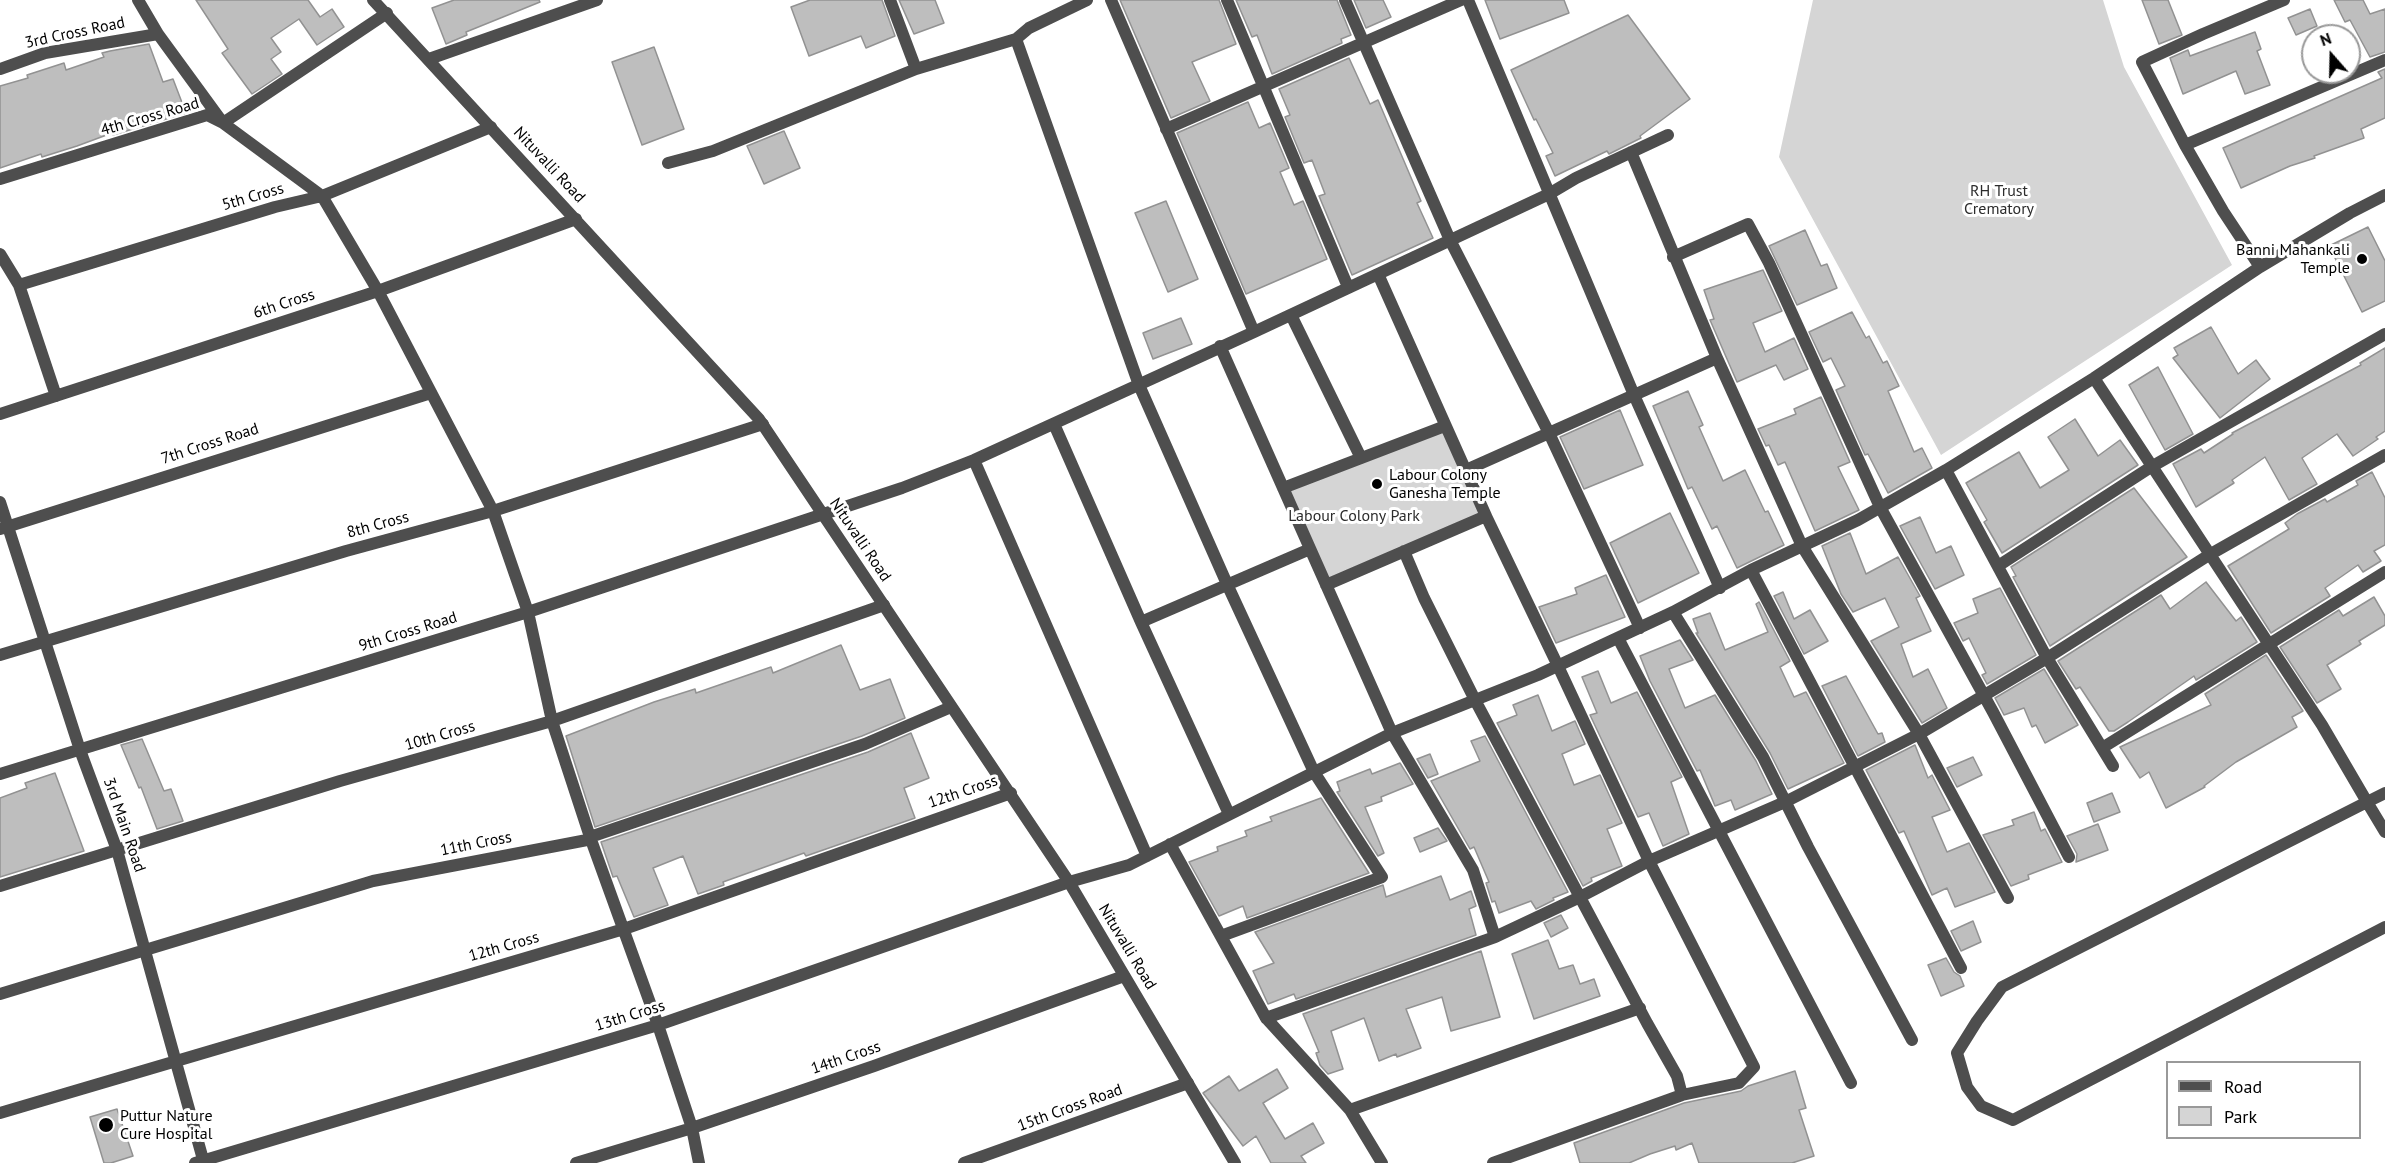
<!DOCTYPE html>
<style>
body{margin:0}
#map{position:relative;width:2385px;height:1163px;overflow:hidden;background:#fff;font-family:"PT Sans",sans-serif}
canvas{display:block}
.legend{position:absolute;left:2166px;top:1061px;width:195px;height:78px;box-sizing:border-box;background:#fff;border:2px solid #999;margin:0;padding:8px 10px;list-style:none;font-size:18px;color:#000}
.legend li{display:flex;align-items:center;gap:12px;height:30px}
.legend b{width:30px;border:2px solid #999}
.north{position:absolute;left:2301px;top:24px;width:60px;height:60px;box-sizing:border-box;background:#fff;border:2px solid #999;border-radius:50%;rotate:340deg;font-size:16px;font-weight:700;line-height:24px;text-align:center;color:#000}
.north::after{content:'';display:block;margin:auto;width:21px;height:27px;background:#000;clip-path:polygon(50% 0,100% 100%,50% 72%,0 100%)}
</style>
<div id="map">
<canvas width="2385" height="1163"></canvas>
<ul class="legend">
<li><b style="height:8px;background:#4e4e4e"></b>Road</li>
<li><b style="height:16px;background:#d5d5d5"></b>Park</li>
</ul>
<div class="north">N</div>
</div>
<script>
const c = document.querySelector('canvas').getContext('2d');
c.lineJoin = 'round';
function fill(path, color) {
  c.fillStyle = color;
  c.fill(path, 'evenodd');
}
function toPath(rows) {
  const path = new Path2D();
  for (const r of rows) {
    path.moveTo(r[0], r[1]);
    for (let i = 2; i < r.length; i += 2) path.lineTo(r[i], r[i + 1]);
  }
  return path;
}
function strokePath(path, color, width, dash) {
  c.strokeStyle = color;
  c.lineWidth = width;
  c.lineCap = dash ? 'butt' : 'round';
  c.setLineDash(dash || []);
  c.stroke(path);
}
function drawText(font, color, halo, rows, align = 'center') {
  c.font = font + ' "PT Sans",sans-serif';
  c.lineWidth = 6;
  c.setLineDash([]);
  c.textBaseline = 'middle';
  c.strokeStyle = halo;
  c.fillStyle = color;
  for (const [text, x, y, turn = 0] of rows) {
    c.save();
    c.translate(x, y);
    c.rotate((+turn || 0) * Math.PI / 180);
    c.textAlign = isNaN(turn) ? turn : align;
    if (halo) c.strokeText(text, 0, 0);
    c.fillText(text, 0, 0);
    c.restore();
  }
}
fill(toPath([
 [1813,0,2103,0,2124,67,2232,265,1941,455,1779,157],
 [1445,426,1486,516,1326,585,1283,488]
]), '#d5d5d5');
const building = toPath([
 [196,0,308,0,320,17,332,9,344,27,317,45,299,19,271,38,281,52,271,59,282,74,252,94,222,53,228,49,196,0],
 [454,0,539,0,540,2,466,32,467,35,446,44,432,8,454,0],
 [810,0,882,0,895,36,866,48,861,36,809,56,791,7,810,0],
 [899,0,935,0,944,23,914,34,899,0],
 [1120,0,1219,0,1236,44,1192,62,1210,101,1171,118,1120,0],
 [1236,0,1337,0,1351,35,1341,39,1342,43,1272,74,1257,35,1252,37,1236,0],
 [1354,0,1383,0,1391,17,1366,28,1354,0],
 [1485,0,1564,0,1569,13,1500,39,1485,0],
 [2142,0,2168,0,2182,35,2159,44,2142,0],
 [2334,0,2363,0,2370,14,2385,9,2385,52,2370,57,2350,20,2345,22,2334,0],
 [2310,9,2317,26,2296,35,2288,18,2310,9],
 [1628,15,1690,99,1640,136,1641,138,1609,154,1607,151,1555,176,1546,156,1553,153,1536,119,1534,120,1511,70,1628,15],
 [2255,32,2261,49,2257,51,2270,85,2245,94,2236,71,2183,94,2170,58,2188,50,2190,56,2255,32],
 [149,44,163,82,173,79,186,113,113,135,112,133,77,146,42,157,41,154,0,168,0,86,28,78,27,75,64,63,66,70,104,57,102,53,110,51,149,44],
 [654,47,684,129,642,145,612,62,654,47],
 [1349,58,1370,104,1378,100,1421,201,1417,203,1433,238,1352,275,1319,196,1325,194,1312,160,1304,163,1285,117,1290,115,1279,89,1349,58],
 [2385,69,2385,118,2361,129,2364,138,2314,156,2315,158,2290,166,2241,188,2223,148,2382,78,2378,72,2385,69],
 [1248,102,1259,128,1270,123,1289,168,1280,172,1294,205,1303,201,1327,259,1246,294,1177,133,1248,102],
 [784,131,800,168,764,184,747,146,784,131],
 [1166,201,1198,279,1168,292,1135,213,1166,201],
 [2368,227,2385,261,2385,301,2362,312,2329,246,2368,227],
 [1805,230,1821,266,1827,264,1837,288,1797,305,1769,246,1805,230],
 [1763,270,1782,311,1753,323,1765,352,1794,338,1808,369,1784,380,1776,365,1737,382,1710,320,1714,319,1704,290,1763,270],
 [1852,312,1866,338,1869,336,1883,363,1887,361,1899,386,1888,391,1914,452,1922,448,1932,468,1888,493,1868,454,1865,455,1836,390,1845,386,1831,358,1823,362,1809,332,1852,312],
 [1181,318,1192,344,1153,359,1143,333,1181,318],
 [2211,327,2238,374,2256,360,2270,379,2220,418,2173,358,2178,355,2174,348,2211,327],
 [2385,348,2385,431,2376,437,2378,439,2353,456,2337,434,2302,458,2317,484,2289,500,2265,457,2232,480,2234,483,2196,507,2173,464,2201,449,2204,453,2233,434,2232,433,2361,365,2360,363,2385,348],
 [2158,367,2193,434,2165,450,2129,385,2158,367],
 [1688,391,1703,425,1699,427,1723,481,1745,470,1765,512,1768,511,1784,545,1737,568,1717,526,1712,529,1692,487,1688,489,1653,406,1688,391],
 [1821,397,1850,462,1838,467,1859,510,1815,531,1785,462,1778,465,1769,445,1766,446,1758,429,1796,414,1794,409,1821,397],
 [1620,410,1643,465,1584,489,1560,437,1620,410],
 [2075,419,2098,456,2120,440,2138,465,2002,553,1984,522,1987,520,1966,483,2019,452,2040,488,2069,470,2048,437,2075,419],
 [2372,472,2385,498,2385,545,2374,551,2381,561,2363,572,2358,565,2325,588,2330,596,2271,633,2228,566,2289,529,2285,523,2297,514,2325,499,2327,502,2358,485,2356,481,2372,472],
 [2134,488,2187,557,2050,646,2013,577,2016,576,2011,567,2134,488],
 [1670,513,1699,573,1638,603,1610,543,1670,513],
 [1920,517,1936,553,1951,546,1964,575,1935,589,1900,526,1920,517],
 [1850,533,1866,574,1898,557,1920,596,1916,598,1931,631,1901,644,1913,677,1928,669,1947,708,1922,723,1871,641,1899,627,1885,598,1853,612,1841,594,1822,546,1850,533],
 [1606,575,1625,617,1556,643,1539,607,1577,594,1575,588,1606,575],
 [2206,582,2236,621,2241,617,2257,642,2196,680,2194,676,2128,722,2114,731,2109,731,2080,687,2076,689,2058,661,2161,595,2170,609,2206,582],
 [2000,588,2036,655,1987,684,1982,675,1986,673,1969,638,1963,641,1954,623,1978,613,1973,599,2000,588],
 [1783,592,1794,619,1810,610,1828,641,1804,654,1774,596,1783,592],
 [2374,597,2385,616,2385,625,2359,641,2361,644,2327,665,2341,689,2317,703,2280,647,2339,610,2343,616,2374,597],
 [1759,602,1790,661,1780,667,1794,697,1806,692,1844,763,1788,789,1770,753,1696,633,1698,633,1693,619,1710,613,1725,650,1768,632,1756,604,1759,602],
 [1680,640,1693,660,1669,669,1685,708,1715,695,1756,761,1772,794,1735,810,1731,800,1715,806,1700,770,1697,771,1650,681,1640,656,1680,640],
 [841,645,860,690,890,679,905,718,862,736,595,827,566,736,654,702,695,689,696,693,771,667,773,673,841,645],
 [2266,655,2303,711,2292,717,2297,727,2236,762,2204,786,2205,787,2166,808,2149,772,2140,778,2120,747,2211,705,2205,694,2266,655],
 [2044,669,2078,725,2045,743,2036,725,2032,727,2024,708,2004,715,1995,698,2044,669],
 [1598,671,1611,703,1637,692,1682,777,1671,782,1689,834,1663,846,1649,813,1638,817,1590,715,1597,713,1582,677,1598,671],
 [1846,676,1878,734,1882,733,1885,742,1858,756,1822,686,1846,676],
 [1538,695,1552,731,1575,721,1585,744,1562,754,1574,785,1600,775,1622,823,1607,829,1622,866,1591,878,1592,881,1583,886,1497,723,1517,715,1513,705,1538,695],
 [911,733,929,778,904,788,915,818,806,856,804,853,723,882,724,885,698,894,683,856,653,868,668,905,634,917,617,876,613,877,601,842,868,752,911,733],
 [1485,736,1568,892,1553,898,1554,900,1536,909,1531,901,1499,913,1495,901,1492,902,1486,883,1489,882,1474,847,1470,849,1431,781,1480,761,1471,741,1485,736],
 [142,739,164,791,171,789,183,821,157,829,141,787,139,788,121,745,142,739],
 [1915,745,1928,778,1932,775,1950,810,1932,817,1947,852,1969,843,1995,892,1955,907,1947,888,1932,895,1904,831,1899,833,1866,770,1915,745],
 [1430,754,1438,774,1428,778,1417,759,1430,754],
 [1973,757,1982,775,1957,787,1947,768,1973,757],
 [1400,763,1413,784,1381,797,1382,801,1365,807,1384,853,1378,856,1337,792,1340,791,1337,782,1370,769,1372,774,1400,763],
 [55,773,84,851,0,877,0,798,27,788,25,783,55,773],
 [2112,793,2120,812,2094,822,2087,803,2112,793],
 [1321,798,1369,873,1247,918,1243,906,1219,916,1189,862,1218,851,1217,847,1247,836,1245,831,1272,821,1270,817,1321,798],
 [2034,812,2041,831,2045,829,2062,862,2028,875,2029,879,2011,886,1983,835,2014,825,2012,820,2034,812],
 [2098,824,2108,850,2076,862,2077,854,2067,836,2098,824],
 [1438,828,1447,841,1420,852,1414,838,1438,828],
 [1441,876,1450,900,1471,891,1476,906,1469,909,1476,935,1296,999,1294,994,1268,1004,1253,971,1274,963,1255,932,1383,885,1386,897,1441,876],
 [1561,915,1568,928,1551,937,1544,923,1561,915],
 [1973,921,1981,942,1961,951,1951,931,1973,921],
 [1548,940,1559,969,1573,965,1580,984,1594,979,1600,996,1534,1019,1512,954,1548,940],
 [1481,951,1500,1017,1451,1031,1442,997,1406,1009,1421,1048,1397,1057,1396,1054,1379,1061,1364,1018,1331,1031,1343,1069,1328,1074,1320,1065,1316,1053,1319,1052,1303,1014,1481,951],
 [1946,958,1954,972,1960,976,1964,986,1941,996,1928,965,1946,958],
 [1277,1069,1288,1088,1263,1103,1285,1139,1313,1123,1324,1143,1301,1156,1306,1163,1271,1163,1256,1136,1243,1146,1203,1093,1229,1076,1239,1091,1277,1069],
 [1795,1071,1806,1108,1799,1110,1814,1156,1792,1163,1699,1163,1692,1143,1676,1150,1675,1146,1650,1154,1629,1163,1580,1163,1574,1143,1684,1103,1741,1091,1748,1086,1795,1071],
 [117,1109,133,1156,111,1163,104,1163,90,1117,117,1109]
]);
fill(building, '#bebebe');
strokePath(building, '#929292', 1.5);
strokePath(toPath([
 [138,0,158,34,223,123,322,196,378,291,493,511,528,612,552,721,590,837,658,1025,692,1128,699,1163],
 [890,0,916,69],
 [1111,0,1254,332],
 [1227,0,1348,287],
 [1345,0,1450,240,1549,433,1640,628],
 [1468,0,1634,395,1720,588],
 [1016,39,1139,385,1227,584,1314,772,1382,877,1221,936],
 [429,59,597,0],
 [0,69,45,53,158,34],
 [1166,129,1461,0],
 [2185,145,2142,62,2203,34,2284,0],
 [1631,152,1717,358,1802,546,1919,734,2008,898],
 [668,163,713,151,916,69,1016,39,1029,28,1087,0],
 [0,179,207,115,223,123,387,13],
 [0,254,19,285,56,396],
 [1673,257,1748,224,1769,263,1880,507,1993,712,2069,857],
 [2260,267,2223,211,2185,145,2385,60],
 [1378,274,1486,516,1558,666,1649,861,1754,1067,1739,1083,1682,1095,1493,1163],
 [19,285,275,207,322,196,491,127],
 [1291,315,1361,458],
 [1220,346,1392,733,1473,870,1495,937],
 [2094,378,2322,725,2367,802,2385,793],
 [0,414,378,291,576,219],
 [1054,424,1141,622,1229,814],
 [974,460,1147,856],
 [1466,470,1717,358],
 [1946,470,2047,658,2113,766],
 [1283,488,1445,426],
 [0,502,80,750,117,850,204,1163],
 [0,529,431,393],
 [1404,551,1424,598,1475,700,1647,1023,1677,1076,1682,1095],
 [1998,566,2151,467,2385,334],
 [1751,570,1961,968],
 [1326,585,1486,516],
 [1673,612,1763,757,1808,847,1912,1040],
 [1141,622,1310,549],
 [1618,638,1851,1083],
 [0,655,346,551,493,511,763,424],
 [2102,748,2385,572],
 [0,774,528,612,902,488,974,460,1254,332,1549,194,1576,178,1668,135],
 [2385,832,2367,802,2002,987,1977,1021,1957,1053,1967,1087,1981,1106,2013,1120,2385,927],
 [1170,844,1266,1018,1495,937,1580,897,1649,861,1785,802,1919,734,2047,658,2209,555,2385,455],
 [0,886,340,781,552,721,884,605],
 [0,994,373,881,587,840,590,837,865,744,951,707],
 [1266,1018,1350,1110,1382,1163],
 [1350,1110,1640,1008],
 [0,1113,624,929,1011,793],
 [195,1163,658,1025,1069,882,1129,865,1392,733,1538,675,1673,612,1751,570,1858,520,1946,470,2094,378,2260,267,2350,213,2385,195],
 [576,1163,692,1128,874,1066,1124,976],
 [964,1163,1188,1083]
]), '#4e4e4e', 12);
strokePath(toPath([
 [373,0,759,419,1069,882,1235,1163]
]), '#4e4e4e', 12);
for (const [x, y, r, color] of [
 [2362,259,6,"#000"],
 [1377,484,6,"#000"],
 [106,1125,8,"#000"]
]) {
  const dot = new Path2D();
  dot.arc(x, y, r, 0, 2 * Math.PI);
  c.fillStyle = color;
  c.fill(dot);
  strokePath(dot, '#fff', 2);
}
drawText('16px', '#000', '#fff', [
 ["3rd Cross Road",75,33,-12],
 ["4th Cross Road",150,117,-16],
 ["Nituvalli Road",549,165,47],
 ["5th Cross",253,197,-16],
 ["6th Cross",284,304,-18],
 ["7th Cross Road",210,444,-18],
 ["8th Cross",378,525,-15],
 ["Nituvalli Road",860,540,56],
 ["9th Cross Road",408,632,-17],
 ["10th Cross",440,736,-16],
 ["12th Cross",963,792,-19],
 ["3rd Main Road",124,825,71],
 ["11th Cross",476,844,-11],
 ["12th Cross",504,947,-16],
 ["Nituvalli Road",1127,947,59],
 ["13th Cross",630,1016,-17],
 ["14th Cross",846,1058,-19],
 ["15th Cross Road",1070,1108,-20]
]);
drawText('16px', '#2c2c2c', '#fff', [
 ["RH Trust",1999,191],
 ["Crematory",1999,209],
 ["Labour Colony Park",1354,516]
]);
drawText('16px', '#000', '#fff', [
 ["Banni Mahankali",2350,250,"right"],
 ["Temple",2350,268,"right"],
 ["Labour Colony",1389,475],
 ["Ganesha Temple",1389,493],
 ["Puttur Nature",120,1116],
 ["Cure Hospital",120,1134]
], 'left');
</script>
